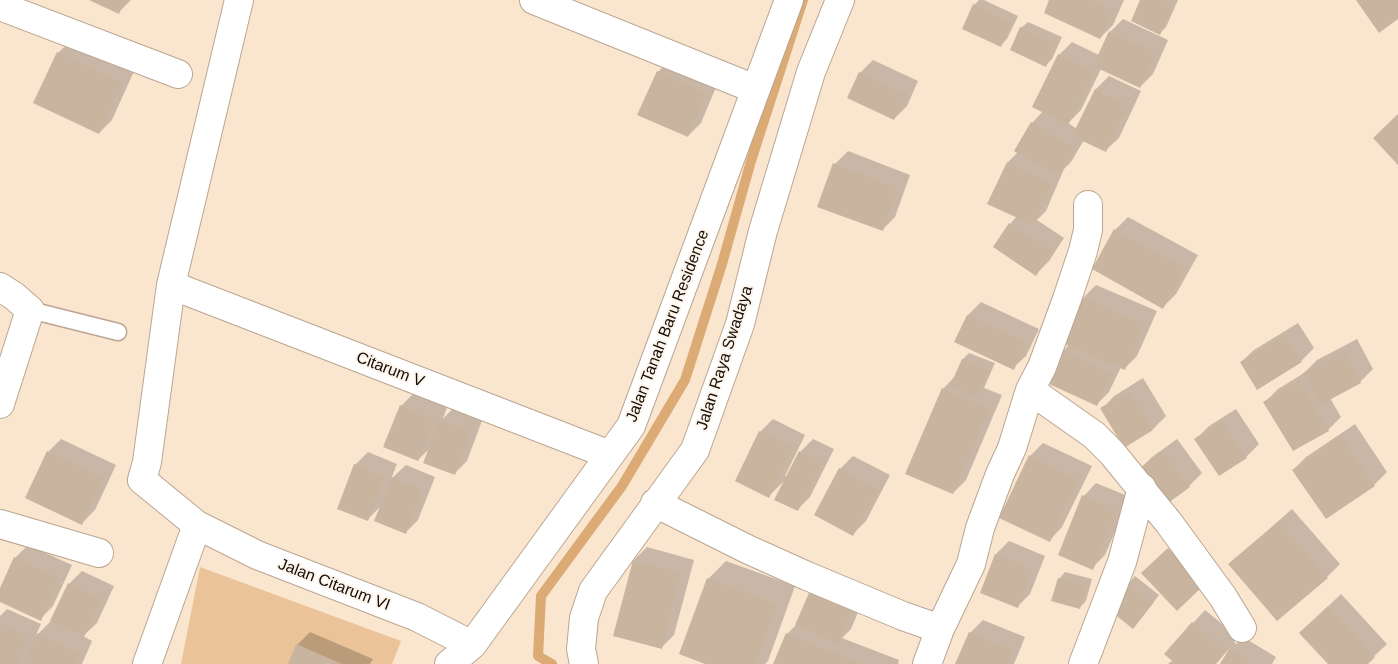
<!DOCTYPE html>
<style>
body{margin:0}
canvas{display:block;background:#fae5cf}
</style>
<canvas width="1398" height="664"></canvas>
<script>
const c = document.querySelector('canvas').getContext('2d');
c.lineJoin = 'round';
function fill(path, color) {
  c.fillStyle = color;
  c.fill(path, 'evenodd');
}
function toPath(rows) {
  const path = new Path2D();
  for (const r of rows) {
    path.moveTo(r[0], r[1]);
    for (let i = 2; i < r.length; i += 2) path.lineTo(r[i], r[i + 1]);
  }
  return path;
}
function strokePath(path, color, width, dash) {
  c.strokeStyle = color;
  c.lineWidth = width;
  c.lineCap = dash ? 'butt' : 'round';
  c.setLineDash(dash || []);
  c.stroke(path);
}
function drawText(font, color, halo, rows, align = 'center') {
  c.font = font + ' Helvetica,sans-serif';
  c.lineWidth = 4;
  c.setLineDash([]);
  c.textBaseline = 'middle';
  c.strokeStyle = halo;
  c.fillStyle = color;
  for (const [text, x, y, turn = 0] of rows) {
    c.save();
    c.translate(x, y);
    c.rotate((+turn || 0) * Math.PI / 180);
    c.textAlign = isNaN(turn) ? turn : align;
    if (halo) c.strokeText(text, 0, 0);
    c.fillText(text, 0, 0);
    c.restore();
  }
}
fill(toPath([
 [200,567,401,641,392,664,181,664]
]), '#eac399');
fill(toPath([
 [92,0,131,0,119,12],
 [979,0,984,0,1018,16,1007,39,1001,45,974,5],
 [1051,0,1124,0,1113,25,1100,38],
 [1142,0,1178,0,1166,27,1160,33],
 [1123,19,1168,40,1153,74,1140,87,1101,69,1081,110,1068,123,1077,129,1096,89,1109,76,1141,91,1119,138,1106,150,1084,140,1071,162,1064,169,1046,211,1037,220,1064,238,1049,261,1036,274,1010,224,1017,216,989,203,1008,162,1018,152,1032,123,1043,111,1059,55,1072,42,1099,55,1110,32],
 [1028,22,1062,37,1052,59,1045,66,1021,28],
 [71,40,135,69,112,120,99,133,35,103,58,53],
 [670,59,719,80,701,123,688,136,658,72],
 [873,60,918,81,907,106,894,119,860,73],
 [848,151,910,175,895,217,882,230,835,164],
 [1128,217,1198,255,1176,294,1163,307,1115,230],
 [1096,285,1157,311,1137,356,1124,369,1121,367,1109,392,1096,405,1063,351,1069,345,1083,298],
 [981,302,1039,329,1026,356,1013,368,956,342,968,315],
 [1298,323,1314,348,1301,361,1241,362,1254,350],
 [1357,339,1373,369,1360,382,1330,398,1341,417,1328,430,1294,450,1265,402,1278,389,1304,373,1317,360],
 [969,353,995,363,984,388,1002,395,966,480,953,493,943,389,956,375,963,359],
 [1143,378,1166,416,1153,429,1125,446,1102,409,1114,396],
 [414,393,447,407,443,419,454,407,483,418,467,461,454,474,431,447,418,460,401,406],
 [1236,409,1259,444,1246,457,1196,439,1209,426],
 [773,419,805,435,785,476,787,477,800,452,813,439,834,449,810,497,797,510,786,479,769,496,760,432],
 [1355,424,1387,472,1374,485,1326,517,1293,470,1306,457],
 [61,439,116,465,95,510,82,523,48,452],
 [1177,439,1202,473,1189,486,1139,470,1152,457],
 [1043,443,1092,466,1062,527,1050,540,1030,456],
 [368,452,397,464,391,479,406,465,435,477,418,520,405,533,382,505,368,519,355,465],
 [853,456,890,475,866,521,853,534,815,515,840,469],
 [1096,483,1130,497,1105,555,1092,568,1059,554,1084,496],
 [1292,509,1340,564,1327,577,1230,564],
 [1009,541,1045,556,1030,594,1017,607,996,554],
 [28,545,72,565,53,606,40,619,0,600,0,591,15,558],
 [647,547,694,560,674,635,661,648,634,560],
 [726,561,795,586,768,661,765,664,709,664,708,579],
 [82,571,114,586,97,623,83,636,92,641,82,664,0,664,0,616,7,609,41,624,35,637,51,621,69,584],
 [1065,572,1092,579,1086,601,1080,607,1059,579],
 [1135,576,1159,595,1139,621,1108,608],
 [823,580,864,598,851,629,842,638,899,660,898,664,775,664,787,634,798,623,810,593],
 [1341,594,1387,644,1366,664,1330,664,1314,620],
 [1205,610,1238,637,1234,642,1236,644,1243,637,1276,657,1272,664,1221,664,1230,649,1229,649,1216,664,1168,664,1173,660,1193,623],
 [983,620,1025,637,1014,664,957,664,970,633],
 [310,632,373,659,370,664,289,664,297,645]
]), '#0003');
strokePath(toPath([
 [552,664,538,656,541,596,622,486,685,380,722,264,751,161,803,0]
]), '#dbaa75', 10);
fill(toPath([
 [89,0,125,0,119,14],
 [1049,0,1093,0,1114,10,1100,39,1044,13],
 [1140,0,1163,0,1174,5,1160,35,1131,21],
 [1356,0,1398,0,1398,19,1379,33],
 [973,4,1012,22,1001,47,962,29],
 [1020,27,1056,44,1046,67,1010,50],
 [1109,31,1156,53,1140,88,1093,66],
 [57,52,123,82,99,134,33,103],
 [1058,54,1094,72,1068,125,1032,107],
 [657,71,707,94,688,137,637,115],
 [859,72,906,94,894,120,847,98],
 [1095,89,1129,104,1106,152,1072,136],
 [1398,114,1398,165,1373,138],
 [1031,122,1075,147,1059,177,1014,151],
 [1007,162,1053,183,1033,225,987,204],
 [833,163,898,188,883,231,817,207],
 [1009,223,1052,251,1036,276,993,247],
 [1114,229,1186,268,1163,309,1092,269],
 [1082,297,1145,324,1125,370,1062,343],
 [967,315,1027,342,1014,370,954,342],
 [1285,335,1302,362,1257,390,1240,362],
 [1062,350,1112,373,1097,406,1047,383],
 [1344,351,1361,383,1320,405,1303,373],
 [962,359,989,370,977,398,950,386],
 [1299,380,1329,431,1293,451,1263,402],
 [942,388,990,408,953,494,905,474],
 [1130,391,1153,430,1124,448,1100,408],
 [400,405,435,420,418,461,383,447],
 [440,420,471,431,455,475,423,463],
 [1222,421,1247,458,1219,476,1194,439],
 [759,431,793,448,769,498,735,481],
 [1341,436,1375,486,1326,519,1292,470],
 [47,451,104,478,82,525,25,498],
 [799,451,822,463,798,511,774,500],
 [1163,451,1190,487,1164,506,1137,470],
 [1029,455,1079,480,1050,542,999,518],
 [354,464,385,477,368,521,337,509],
 [839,468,878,489,853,536,814,515],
 [392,477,423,490,406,534,374,521],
 [1082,495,1118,510,1093,570,1058,555],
 [1279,521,1328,578,1277,621,1228,564],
 [1168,548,1204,585,1177,611,1141,573],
 [995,554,1033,569,1018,608,980,593],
 [14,557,60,578,41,621,0,602,0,588],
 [633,560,682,572,662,649,613,636],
 [707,578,778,604,756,664,705,664,679,654],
 [1058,578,1087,585,1080,609,1051,601],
 [1128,582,1154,602,1133,629,1107,608],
 [68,583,102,599,84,637,50,621],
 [809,593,852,611,838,644,795,625],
 [1328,606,1375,657,1368,664,1328,664,1299,633],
 [1192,622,1226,651,1215,664,1176,664,1164,654],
 [0,624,29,637,17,664,0,664],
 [969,632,1013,650,1008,664,955,664],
 [37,633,80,654,76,664,23,664],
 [786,633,863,664,773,664],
 [296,644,342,664,288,664],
 [1229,649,1254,664,1220,664]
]), '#c9b49f');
const service = toPath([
 [30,310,118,332]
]);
const minor = toPath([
 [239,0,171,285,147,462,142,480,197,525,257,555,417,617,472,645],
 [534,0,755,89],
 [0,6,178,74],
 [171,285,610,455],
 [0,287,14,296,30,310,0,404],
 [1030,390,1094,435,1112,453,1169,523,1223,597,1242,628],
 [655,503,747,549,807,576,903,616,940,629],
 [0,524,99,553],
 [147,664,197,525],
 [449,664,472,645,631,426,789,0],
 [584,664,581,649,584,618,593,591,695,450,740,324,763,231,811,72,840,0],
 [927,664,940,629,971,564,980,528,1000,474,1012,448,1030,390,1042,367,1067,299,1083,251,1088,230,1088,205],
 [1083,664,1122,562,1142,488]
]);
strokePath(service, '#baa691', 19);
strokePath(minor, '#baa691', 30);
strokePath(service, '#fff', 16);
strokePath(minor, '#fff', 28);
drawText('16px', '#150e06', '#fdf5ec', [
 ["Jalan Tanah Baru Residence",668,326,-69],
 ["Jalan Raya Swadaya",725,358,-72],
 ["Citarum V",390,370,21],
 ["Jalan Citarum VI",334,585,21]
]);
</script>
